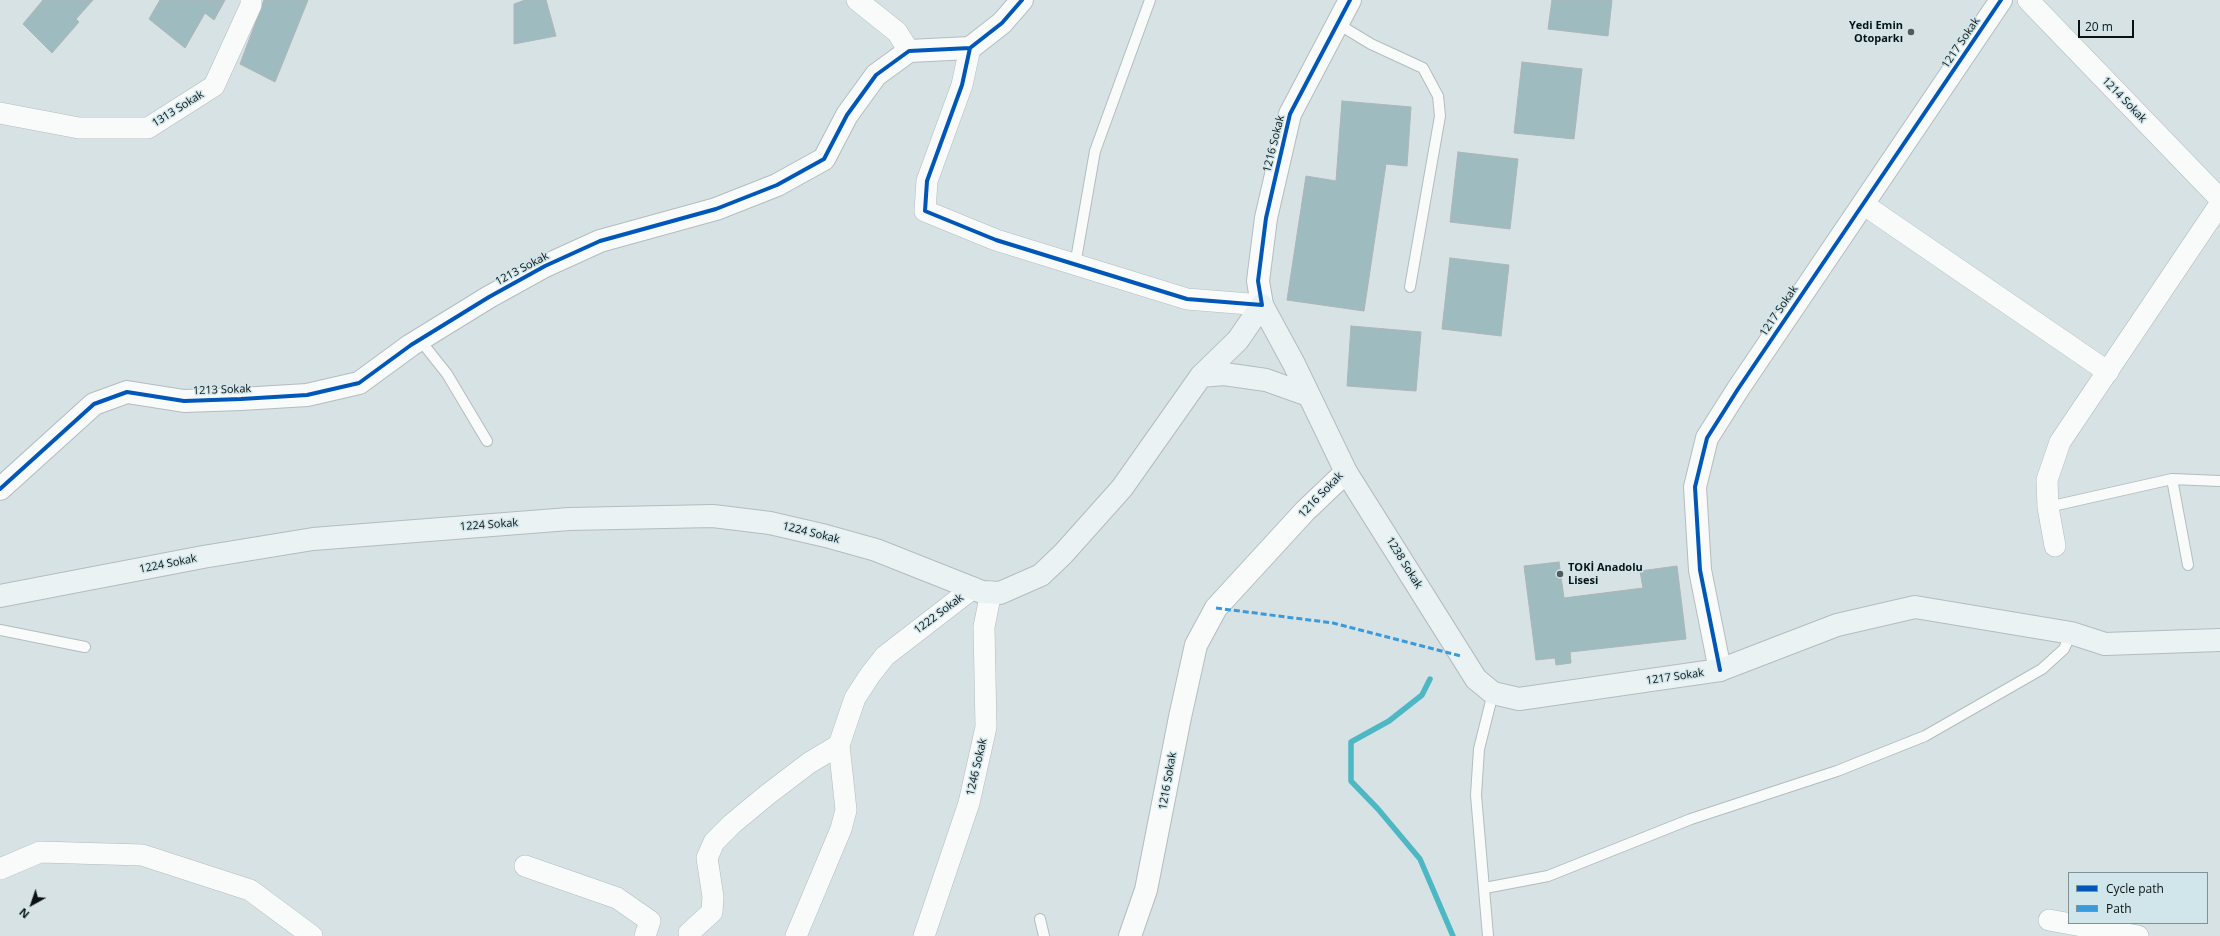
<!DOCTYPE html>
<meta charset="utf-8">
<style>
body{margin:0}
#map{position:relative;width:2220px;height:936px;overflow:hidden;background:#d7e2e4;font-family:"Open Sans",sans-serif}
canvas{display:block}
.legend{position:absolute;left:2068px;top:872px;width:140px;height:52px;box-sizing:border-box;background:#d1e6ea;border:1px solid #819194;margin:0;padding:5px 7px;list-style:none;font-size:12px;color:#091112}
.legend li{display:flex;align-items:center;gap:8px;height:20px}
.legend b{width:20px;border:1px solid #819194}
.north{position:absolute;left:12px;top:884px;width:40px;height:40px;-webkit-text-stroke:3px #d1e6ea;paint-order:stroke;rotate:220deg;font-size:11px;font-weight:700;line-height:16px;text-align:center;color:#091112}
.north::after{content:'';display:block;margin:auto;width:14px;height:18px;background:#091112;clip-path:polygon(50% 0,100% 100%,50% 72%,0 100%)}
.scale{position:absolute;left:2078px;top:20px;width:56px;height:18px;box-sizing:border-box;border:2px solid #091112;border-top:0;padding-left:5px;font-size:12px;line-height:14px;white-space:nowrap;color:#091112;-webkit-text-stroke:3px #d1e6ea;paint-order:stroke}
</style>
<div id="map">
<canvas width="2220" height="936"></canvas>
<ul class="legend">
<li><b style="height:5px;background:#0057b8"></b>Cycle path</li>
<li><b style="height:5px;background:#3a9ade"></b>Path</li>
</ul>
<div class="north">N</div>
<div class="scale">20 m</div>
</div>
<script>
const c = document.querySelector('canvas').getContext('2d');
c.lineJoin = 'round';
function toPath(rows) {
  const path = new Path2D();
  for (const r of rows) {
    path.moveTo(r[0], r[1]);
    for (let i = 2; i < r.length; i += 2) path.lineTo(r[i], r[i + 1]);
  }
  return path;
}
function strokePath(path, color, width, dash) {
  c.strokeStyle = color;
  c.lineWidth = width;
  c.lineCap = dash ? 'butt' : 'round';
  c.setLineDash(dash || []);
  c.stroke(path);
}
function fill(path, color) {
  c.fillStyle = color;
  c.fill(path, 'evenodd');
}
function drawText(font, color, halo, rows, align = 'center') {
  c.font = font + ' "Open Sans",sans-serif';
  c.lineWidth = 3;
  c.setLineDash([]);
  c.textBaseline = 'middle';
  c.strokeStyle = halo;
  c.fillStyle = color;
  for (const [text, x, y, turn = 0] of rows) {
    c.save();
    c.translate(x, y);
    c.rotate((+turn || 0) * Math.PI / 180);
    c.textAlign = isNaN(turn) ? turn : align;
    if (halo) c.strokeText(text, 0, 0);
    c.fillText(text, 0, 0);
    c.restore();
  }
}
strokePath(toPath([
 [1430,679,1422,695,1389,721,1351,742,1351,781,1378,809,1420,859,1453,936]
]), '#4eb7c4', 5.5);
const building = toPath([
 [43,0,93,0,76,19,79,22,52,53,23,24,43,0],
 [160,0,225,0,214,20,205,13,185,48,149,19,160,0],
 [264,0,308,0,275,82,240,64,264,0],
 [525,0,546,0,556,36,514,44,514,4,525,0],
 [1552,0,1612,0,1608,36,1548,29,1552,0],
 [1522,62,1582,69,1574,139,1514,133,1522,62],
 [1342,101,1411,107,1407,166,1386,164,1364,311,1287,300,1306,176,1336,181,1342,101],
 [1458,152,1518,159,1510,229,1450,222,1458,152],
 [1450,258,1509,265,1501,336,1442,329,1450,258],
 [1351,326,1421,332,1416,391,1347,386,1351,326],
 [1559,562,1564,598,1643,588,1640,571,1677,566,1686,639,1570,652,1571,663,1556,665,1555,658,1536,660,1524,566,1559,562]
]);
fill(building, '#9ebbbf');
strokePath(building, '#adb5b7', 1);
const service = toPath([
 [1338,24,1371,44,1423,68,1438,96,1440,116,1410,287],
 [1075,265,1095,151,1150,0],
 [420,340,447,374,487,441],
 [2172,479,2188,565],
 [2048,507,2172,479,2220,481],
 [0,630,85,647],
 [1485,888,1548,876,1691,819,1837,771,1925,736,2042,669,2064,649,2071,633],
 [1040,919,1044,936],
 [1488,936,1476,795,1479,749,1493,693]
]);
const minor = toPath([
 [857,0,897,32,909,51],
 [2028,0,2220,199],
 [970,48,962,85,927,181,925,211,996,240,1187,299,1262,305],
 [0,113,79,128,148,128,214,86,251,5,251,0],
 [1863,204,2108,372],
 [2055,546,2048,507,2047,480,2060,442,2220,204],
 [525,866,617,898,650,921,645,936],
 [0,869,40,852,142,855,250,890,312,936],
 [2049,920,2138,936],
 [689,933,712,912,713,897,707,858,714,842,732,824,767,795,809,763,839,745],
 [796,936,841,829,846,810,839,745,855,698,870,675,885,656,973,588],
 [924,936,969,803,986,727,984,627,991,592]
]);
const tertiary = toPath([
 [1262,305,1258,281,1266,218,1290,114,1350,0],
 [0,489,94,404,127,392,184,401,241,399,307,395,359,383,411,345,489,297,545,266,600,241,716,209,777,185,824,159,847,115,876,75,909,51,970,48,1002,23,1022,0],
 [1720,670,1700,570,1695,487,1707,438,1738,389,2001,0],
 [1130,936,1146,890,1180,717,1196,645,1216,608,1305,511,1346,472]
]);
const secondary = toPath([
 [1308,395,1266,380,1224,374,1201,376,1238,340,1262,305,1294,364,1346,472,1476,679,1493,693,1519,699,1720,670,1837,625,1915,607,2071,633,2105,644,2220,640],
 [0,596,203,557,313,539,569,519,713,516,770,523,826,536,876,550,982,592,1000,593,1041,575,1063,554,1122,488,1201,376]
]);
strokePath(service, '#b3bcbe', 12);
strokePath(minor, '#b3bcbe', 22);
strokePath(tertiary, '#b3bcbe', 24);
strokePath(secondary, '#b3bcbe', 24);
strokePath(service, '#f9fbfb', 10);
strokePath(minor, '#f9fbfb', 21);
strokePath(tertiary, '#f9fbfb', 22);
strokePath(secondary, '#ebf2f3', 22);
strokePath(toPath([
 [1216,608,1333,623,1461,656]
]), '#3a9ade', 3, [6, 3]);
strokePath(toPath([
 [970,48,962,85,927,181,925,211,996,240,1187,299,1262,305,1258,281,1266,218,1290,114,1350,0],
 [0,489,94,404,127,392,184,401,241,399,307,395,359,383,411,345,489,297,545,266,600,241,716,209,777,185,824,159,847,115,876,75,909,51,970,48,1002,23,1022,0],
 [1720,670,1700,570,1695,487,1707,438,1738,389,2001,0]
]), '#0057b8', 4);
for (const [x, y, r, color] of [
 [1911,32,4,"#515a5c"],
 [1560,574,4,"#515a5c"]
]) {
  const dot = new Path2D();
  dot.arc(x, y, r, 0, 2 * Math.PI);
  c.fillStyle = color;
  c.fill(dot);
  strokePath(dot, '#d1e6ea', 1.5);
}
drawText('bold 11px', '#091112', '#d1e6ea', [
 ["Yedi Emin",1903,26],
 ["Otoparkı",1903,39],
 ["TOKİ Anadolu",1568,568,"left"],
 ["Lisesi",1568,581,"left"]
], 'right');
drawText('11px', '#091112', '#d1e6ea', [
 ["1217 Sokak",1961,43,-56],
 ["1214 Sokak",2124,100,46],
 ["1313 Sokak",178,109,-32],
 ["1216 Sokak",1274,144,-76],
 ["1213 Sokak",522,269,-28],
 ["1217 Sokak",1779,311,-56],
 ["1213 Sokak",222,390,-2],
 ["1216 Sokak",1321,495,-46],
 ["1224 Sokak",489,525,-4],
 ["1224 Sokak",811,533,14],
 ["1238 Sokak",1404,563,58],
 ["1224 Sokak",168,564,-11],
 ["1222 Sokak",939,614,-37],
 ["1217 Sokak",1675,677,-8],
 ["1246 Sokak",977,767,-77],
 ["1216 Sokak",1168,781,-80]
]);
</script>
